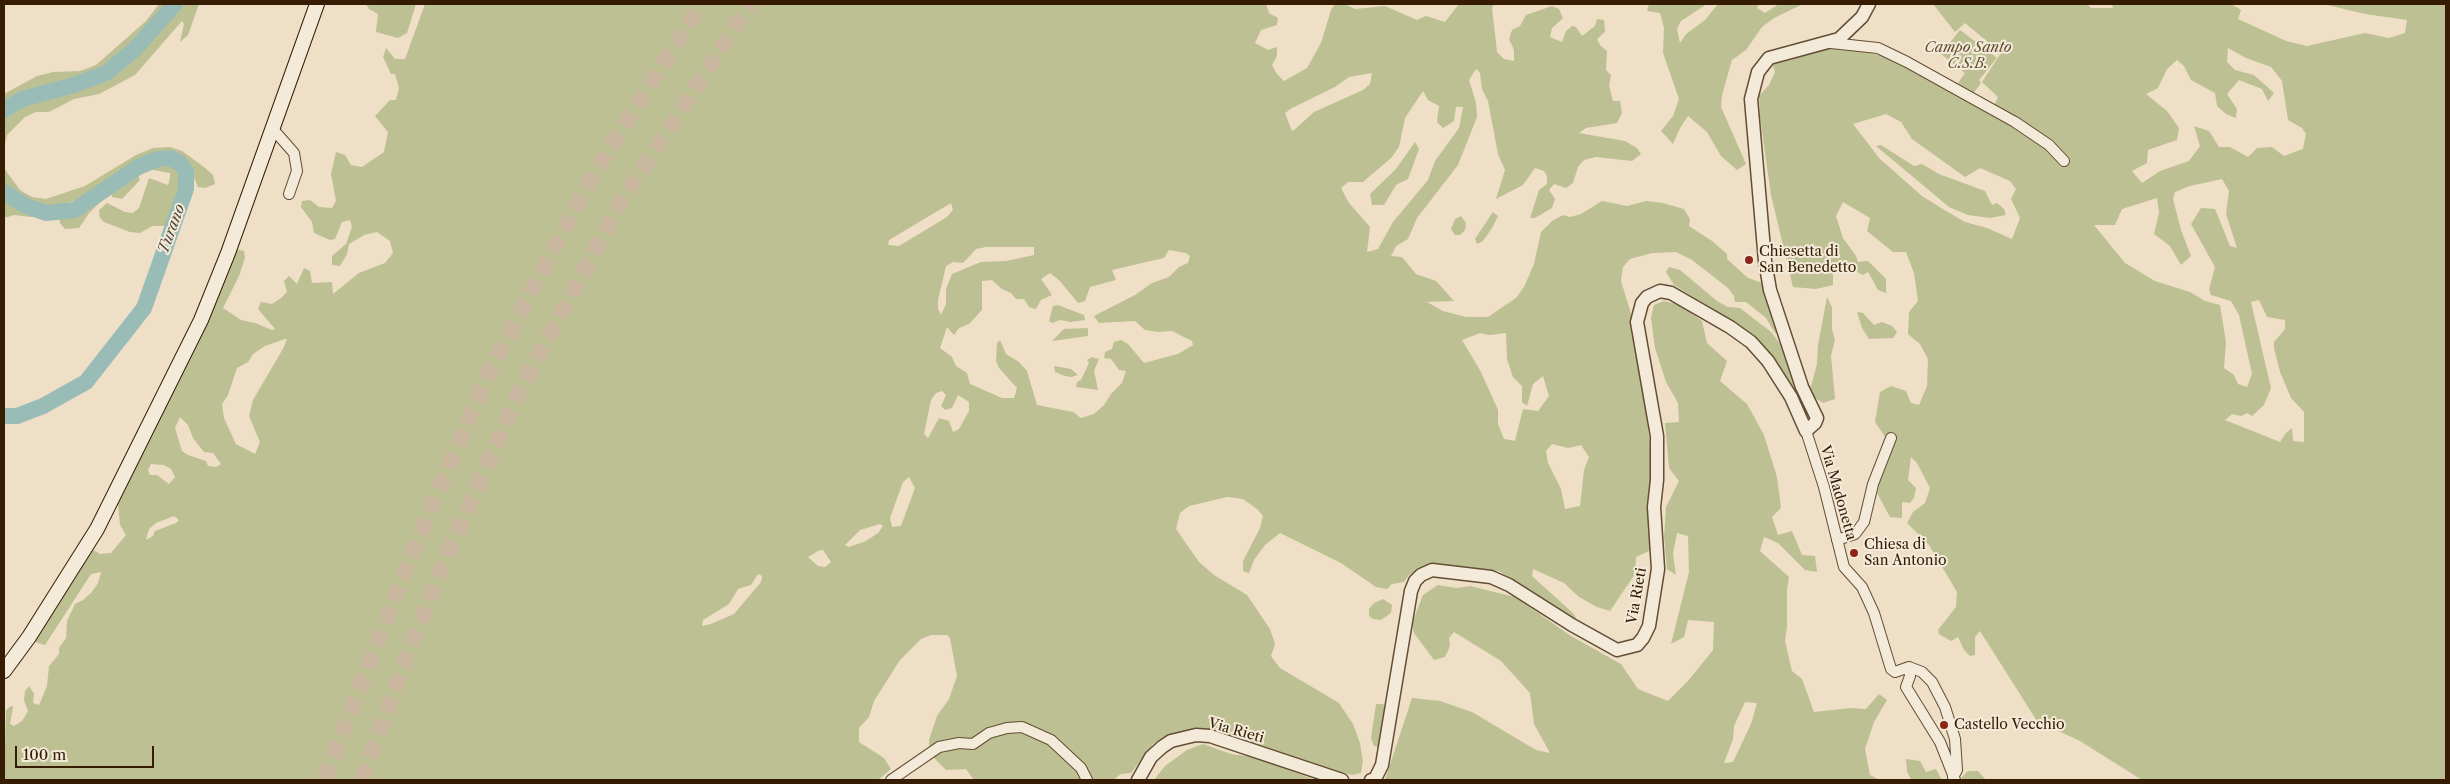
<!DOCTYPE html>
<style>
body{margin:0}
#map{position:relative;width:2450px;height:784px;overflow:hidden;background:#eedfc6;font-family:"Libre Caslon Text",serif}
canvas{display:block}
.frame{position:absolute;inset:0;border:5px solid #351c03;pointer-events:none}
.scale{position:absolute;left:15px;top:746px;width:139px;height:22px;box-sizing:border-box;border:2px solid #351c03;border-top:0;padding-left:6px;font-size:15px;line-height:18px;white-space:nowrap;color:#351c03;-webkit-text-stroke:4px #f4eada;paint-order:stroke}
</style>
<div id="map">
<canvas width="2450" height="784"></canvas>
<div class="frame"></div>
<div class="scale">100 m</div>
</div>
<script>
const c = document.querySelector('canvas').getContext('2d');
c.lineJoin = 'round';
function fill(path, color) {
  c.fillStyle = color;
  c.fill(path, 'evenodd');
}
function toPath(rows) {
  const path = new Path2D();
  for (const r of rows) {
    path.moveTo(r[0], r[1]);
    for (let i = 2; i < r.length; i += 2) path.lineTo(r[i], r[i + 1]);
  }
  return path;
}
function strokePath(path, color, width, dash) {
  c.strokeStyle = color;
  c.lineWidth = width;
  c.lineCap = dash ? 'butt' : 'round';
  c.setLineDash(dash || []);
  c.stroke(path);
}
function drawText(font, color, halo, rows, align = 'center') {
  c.font = font + ' "Libre Caslon Text",serif';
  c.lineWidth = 4;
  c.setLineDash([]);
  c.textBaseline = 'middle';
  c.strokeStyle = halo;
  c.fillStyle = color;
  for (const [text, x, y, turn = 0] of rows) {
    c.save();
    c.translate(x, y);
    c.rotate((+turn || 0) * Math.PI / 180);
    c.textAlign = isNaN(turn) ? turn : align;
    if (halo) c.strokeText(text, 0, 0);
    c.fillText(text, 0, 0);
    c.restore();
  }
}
fill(toPath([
 [159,4,199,4,188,35,180,42,184,24,182,21,135,75,99,94,74,99,49,112,36,112,25,117,7,135,4,148,4,94,37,76,53,72,80,71,96,65,146,21],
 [366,4,416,4,407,33,398,38,376,32,378,14,369,9],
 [425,4,1266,4,1269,13,1278,18,1277,25,1261,30,1255,43,1268,50,1277,47,1277,56,1272,65,1277,74,1284,81,1307,68,1312,59,1321,43,1331,10,1335,4,1344,4,1355,9,1385,6,1417,20,1426,16,1445,22,1459,4,1494,4,1492,8,1497,52,1504,59,1514,61,1514,50,1509,39,1512,30,1520,26,1526,15,1552,6,1559,9,1563,18,1552,28,1550,37,1562,42,1566,31,1572,26,1576,27,1582,36,1595,26,1597,19,1604,20,1605,32,1597,39,1600,45,1607,51,1606,70,1611,75,1609,86,1611,93,1613,101,1620,101,1622,113,1617,123,1586,128,1579,133,1625,141,1637,148,1641,154,1632,161,1596,157,1584,160,1578,167,1573,183,1566,188,1554,184,1549,190,1555,199,1552,208,1535,218,1530,218,1539,190,1547,184,1547,176,1544,171,1535,168,1523,185,1496,199,1505,170,1498,154,1488,101,1482,89,1480,73,1476,69,1469,80,1476,103,1477,117,1458,165,1417,218,1408,239,1396,246,1391,256,1402,257,1416,274,1436,281,1454,301,1427,302,1443,311,1466,317,1488,317,1516,298,1524,287,1534,264,1541,232,1552,221,1563,215,1570,217,1581,214,1602,201,1627,206,1646,201,1663,203,1684,209,1690,219,1689,226,1712,241,1727,254,1727,259,1748,278,1760,282,1767,289,1779,333,1775,333,1766,318,1746,302,1735,302,1734,296,1728,288,1692,260,1676,252,1652,253,1630,259,1623,267,1621,281,1633,320,1646,409,1651,455,1655,539,1649,551,1636,557,1635,574,1610,611,1597,607,1579,597,1564,583,1533,569,1532,576,1574,614,1577,621,1499,571,1461,568,1423,568,1409,575,1404,582,1392,584,1387,589,1376,587,1341,563,1280,533,1265,545,1254,560,1249,573,1243,571,1243,561,1260,528,1263,516,1257,509,1243,499,1227,497,1189,506,1180,513,1176,529,1199,562,1214,575,1247,595,1270,629,1275,644,1271,656,1280,668,1339,703,1353,724,1360,743,1363,761,1361,773,1352,775,1323,768,1197,729,1162,738,1153,744,1131,773,1121,774,1113,780,974,780,966,769,946,770,929,753,929,740,937,716,949,699,957,676,950,638,947,635,931,635,921,639,900,660,874,701,869,717,859,728,859,742,884,758,891,769,878,780,4,780,6,710,11,706,13,707,10,724,14,726,22,721,28,711,24,700,25,691,29,686,34,694,33,703,39,705,47,686,49,666,59,654,59,648,66,638,67,621,75,604,83,600,92,592,98,583,101,572,91,574,45,645,35,642,35,634,92,549,100,554,111,553,126,535,120,525,118,503,162,413,235,249,244,251,245,258,239,276,223,308,241,320,255,323,272,330,275,329,258,309,261,302,272,304,281,298,287,292,284,281,289,276,297,284,304,268,310,271,312,283,332,282,333,294,359,273,385,263,393,253,390,241,377,232,364,235,349,244,347,254,340,266,332,265,332,256,346,244,352,227,350,220,342,222,335,239,330,240,314,233,312,222,301,207,302,201,310,200,319,207,332,208,336,201,331,174,336,152,345,155,351,165,362,167,384,152,388,132,375,116,390,100,396,100,399,88,395,74,391,74,383,57,386,48,395,59,405,59],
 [1372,73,1370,84,1363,90,1314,112,1293,131,1291,129,1285,113,1292,108,1335,87,1349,77],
 [1423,91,1428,100,1439,106,1437,122,1443,128,1454,121,1456,107,1463,107,1459,128,1435,161,1428,180,1393,222,1378,249,1367,252,1370,227,1349,203,1341,188,1348,182,1363,182,1391,158,1399,147,1405,118],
 [951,203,953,210,947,217,899,246,888,245,889,240],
 [986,247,1034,247,1034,255,1006,261,981,262,952,274,946,289,946,304,941,315,938,309,938,300,946,266,953,262,963,263,976,249],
 [1169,250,1186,253,1190,256,1188,263,1179,267,1169,277,1152,283,1135,295,1094,316,1099,323,1135,321,1145,330,1158,332,1172,331,1192,341,1193,345,1178,354,1144,363,1128,344,1121,340,1114,342,1112,349,1105,352,1104,358,1111,359,1119,370,1126,371,1122,383,1111,394,1104,405,1094,414,1081,418,1073,412,1037,405,1027,371,1019,362,1006,354,1000,340,997,343,996,361,999,368,1017,388,1014,398,1002,398,970,384,967,373,956,366,952,357,940,348,947,327,954,335,959,328,969,324,982,310,982,281,992,280,1002,289,1011,293,1016,299,1024,299,1029,307,1036,309,1041,300,1052,295,1041,279,1050,273,1059,280,1078,303,1085,301,1090,287,1116,280,1112,270,1164,258],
 [1480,333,1489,335,1506,333,1507,359,1513,377,1522,386,1522,402,1527,406,1533,384,1543,376,1549,396,1538,411,1523,409,1515,441,1504,439,1498,424,1498,410,1481,372,1462,340],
 [285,339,287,339,284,347,253,400,249,416,260,442,255,454,236,444,224,418,222,404,228,395,237,368,248,362,253,354,265,346],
 [942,391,946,395,941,406,945,410,952,408,958,395,969,402,969,411,959,429,953,432,949,421,939,418,928,438,924,434,931,400,936,393],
 [180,417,188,425,193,438,204,452,213,453,221,464,216,467,208,466,206,461,188,455,182,451,175,428],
 [1552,444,1568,448,1581,445,1589,457,1584,470,1580,506,1565,509,1561,489,1548,463,1546,451],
 [151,464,164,465,171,469,175,477,169,484,157,475,150,475,148,470],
 [909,477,915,488,901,526,892,527,890,518,903,482],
 [174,516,179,520,176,523,155,531,153,536,146,540,149,529,156,523],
 [880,524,883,526,878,533,866,541,849,547,845,545,860,530],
 [823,550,831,562,825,567,818,566,808,557,818,551],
 [758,574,762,576,761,582,734,614,711,624,702,626,703,620,729,604,738,589,751,585],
 [1649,4,1707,4,1681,21,1677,29,1680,43,1686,34,1705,20,1718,4,1759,4,1757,8,1765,13,1779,4,1803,4,1774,18,1762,27,1746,50,1732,60,1722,95,1721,107,1746,164,1737,170,1721,156,1707,132,1688,116,1680,128,1673,144,1661,131,1673,116,1679,99,1663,53,1664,28,1660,13,1647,11],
 [1933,4,2087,4,2091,8,2113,8,2112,4,2231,4,2241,10,2238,19,2286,41,2307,46,2365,33,2389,38,2405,33,2407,20,2365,14,2323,4,2446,4,2446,780,2142,780,2080,741,2037,721,1980,631,1975,637,1975,655,1970,656,1964,650,1958,637,1951,641,1939,634,1938,630,1956,607,1957,592,1929,545,1907,523,1913,512,1925,503,1930,488,1917,463,1911,457,1908,480,1916,488,1914,498,1910,503,1902,502,1902,518,1890,517,1877,493,1886,438,1875,422,1880,392,1891,386,1906,391,1911,403,1919,405,1927,386,1928,359,1920,344,1908,334,1909,312,1918,301,1914,273,1906,252,1893,252,1867,231,1870,218,1843,202,1836,216,1843,238,1856,256,1858,262,1868,261,1886,279,1886,293,1878,290,1868,272,1863,275,1845,266,1833,273,1833,285,1816,289,1793,287,1771,195,1760,117,1759,96,1769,85,1775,72,1772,63,1827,47,1856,49,1885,57,1991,112,1998,97,1982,82,2001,53,1965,23,1955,32],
 [2228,48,2246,58,2271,67,2282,81,2288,120,2302,128,2306,134,2303,149,2284,156,2272,147,2257,148,2248,157,2230,147,2219,147,2209,131,2194,126,2200,146,2189,161,2160,171,2142,183,2132,171,2147,163,2148,150,2177,140,2179,128,2167,111,2146,94,2158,88,2167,69,2177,60,2184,66,2191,80,2215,93,2217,106,2226,114,2236,118,2237,109,2227,94,2239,80,2262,89,2268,101,2274,93,2254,75,2235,70,2227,62],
 [1886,114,1901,122,1912,139,1965,177,1980,168,2010,181,2016,189,2011,199,2020,218,2012,239,1987,228,1965,222,1946,211,1922,196,1880,159,1853,124],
 [2222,179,2229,191,2226,214,2237,248,2230,246,2215,209,2201,208,2191,224,2215,267,2209,289,2211,295,2231,301,2239,315,2252,374,2247,387,2238,384,2234,375,2224,368,2226,342,2220,305,2205,301,2190,292,2155,281,2125,263,2094,225,2115,225,2122,209,2157,198,2159,213,2154,234,2170,246,2181,265,2191,256,2181,230,2173,199,2175,192,2190,186],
 [2259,300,2267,317,2285,320,2285,329,2274,342,2274,348,2280,372,2291,398,2304,412,2304,442,2293,441,2292,428,2286,433,2280,442,2225,420,2232,414,2241,416,2247,413,2252,416,2264,405,2271,388,2251,302],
 [1960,30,1997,58,1979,80,1981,83,1973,94,1958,83,1965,73,1941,54],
 [1415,142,1419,149,1408,179,1396,185,1384,205,1372,205,1370,194,1396,169],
 [1881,145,1914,166,1922,164,1939,174,1985,191,1992,205,1997,203,2004,209,2006,215,1990,218,1968,215,1949,207,1876,146],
 [170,147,182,151,204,167,213,175,215,184,205,188,198,187,188,163,177,157,168,155,151,156,133,166,129,174,134,178,138,175,140,180,122,199,112,197,111,192,89,213,79,228,65,229,60,223,58,211,80,212,91,204,90,200,74,201,46,209,41,216,31,217,14,215,4,218,4,168,20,190,32,197,46,199,85,186,136,155,153,148],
 [168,162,181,169,184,175,183,184,168,226,152,226,140,233,130,232,104,222,100,218,99,210,107,203,125,212,133,213,139,208,149,178,168,185,170,178,170,173,147,169,147,165],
 [1493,212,1498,216,1492,228,1483,241,1477,244,1475,239],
 [1461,216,1466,223,1465,230,1460,235,1455,235,1451,229,1455,219],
 [1669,267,1680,270,1717,301,1728,307,1740,308,1771,332,1781,345,1793,374,1799,390,1797,394,1792,392,1713,309,1674,285,1666,272],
 [1827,297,1832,307,1832,329,1835,340,1831,356,1835,399,1823,403,1809,394,1817,364,1818,345],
 [1664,301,1680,305,1702,321,1707,343,1727,361,1720,381,1747,404,1764,435,1777,477,1781,508,1772,517,1778,535,1792,531,1802,555,1815,556,1817,572,1805,570,1778,543,1764,537,1760,551,1789,577,1787,590,1787,627,1785,641,1792,671,1802,679,1814,712,1850,708,1866,709,1879,694,1887,700,1874,722,1865,749,1870,775,1880,780,1385,780,1412,698,1440,701,1472,712,1536,750,1550,753,1534,724,1530,693,1501,661,1454,632,1449,638,1450,646,1445,657,1434,660,1414,633,1412,623,1423,595,1438,585,1456,588,1470,586,1515,597,1571,636,1621,664,1638,689,1668,701,1688,681,1713,650,1714,622,1688,620,1684,637,1671,644,1689,572,1688,536,1677,533,1673,554,1676,575,1667,569,1664,537,1666,507,1679,481,1669,468,1665,423,1679,422,1678,403,1666,382,1655,348,1651,318,1654,305],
 [1745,702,1757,703,1751,724,1733,762,1724,763,1733,739,1734,726],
 [1058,305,1084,315,1085,320,1071,322,1060,320,1052,323,1049,321,1053,306],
 [1857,312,1863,313,1874,325,1882,322,1892,326,1897,332,1893,338,1869,339,1862,328],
 [1088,328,1088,336,1052,341,1064,329],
 [1092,357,1099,359,1094,371,1098,390,1076,387,1077,382,1081,380,1089,363,1087,360],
 [1054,366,1071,369,1078,375,1071,377,1065,376,1055,372],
 [1383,599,1392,605,1391,613,1381,620,1373,619,1369,616,1369,609,1374,603],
 [1376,704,1383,704,1388,710,1382,740,1378,747,1374,746,1371,738],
 [1203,744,1231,754,1254,757,1315,780,1154,780,1165,766,1187,750],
 [1906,759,1920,761,1926,772,1936,769,1942,780,1911,780,1907,771],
 [1968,771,1978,771,1986,780,1962,780,1962,777]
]), '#bdc092');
strokePath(toPath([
 [4,110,22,99,71,86,106,73,135,49,175,4],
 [4,192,26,206,46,213,75,210,138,167,158,159,170,158,180,163,186,172,186,189,144,308,86,382,43,406,17,416,4,416]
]), '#99bcb7', 16);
strokePath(toPath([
 [324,780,416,543,488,374,591,178,701,4],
 [362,780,406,658,446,558,520,390,622,200,750,4]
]), '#c9b89f', 16, [16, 8]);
const minor = toPath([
 [1831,43,1878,48,1907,62,2015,122,2049,145,2064,161],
 [272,128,294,153,297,171,289,194],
 [1806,431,1824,487,1844,567,1862,587,1874,613,1891,669,1895,672,1909,667,1922,672,1932,682,1945,707,1955,739,1957,770,1953,777],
 [1837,540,1855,534,1864,522,1873,484,1891,438],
 [1909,667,1910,676,1906,687,1940,742,1955,780],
 [891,780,939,747,959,743,973,744,989,733,1007,728,1022,727,1051,740,1081,768,1087,780]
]);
const tertiary = toPath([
 [1138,780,1151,757,1162,747,1171,741,1196,735,1210,736,1342,780],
 [1371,780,1375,779,1382,765,1411,591,1415,581,1421,575,1432,570,1491,577,1509,585,1572,625,1617,650,1637,645,1643,638,1649,626,1658,569,1654,507,1657,480,1657,436,1637,322,1642,303,1647,297,1660,291,1671,293,1730,327,1751,342,1768,361,1791,397,1806,431,1815,423,1817,418,1802,387,1770,290,1765,261,1751,99,1758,72,1769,58,1839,39,1862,17,1869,4]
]);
const secondary = toPath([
 [4,671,29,637,97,529,201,320,228,253,317,4]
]);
strokePath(minor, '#634d34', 12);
strokePath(tertiary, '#634d34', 15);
strokePath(secondary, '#351c03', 16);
strokePath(minor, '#f4eada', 10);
strokePath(tertiary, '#f4eada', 12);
strokePath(secondary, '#f4eada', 14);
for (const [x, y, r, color] of [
 [1749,260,5,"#8f2418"],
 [1854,553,5,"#8f2418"],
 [1944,725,5,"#8f2418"]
]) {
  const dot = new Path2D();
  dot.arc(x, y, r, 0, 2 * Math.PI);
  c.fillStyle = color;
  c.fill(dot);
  strokePath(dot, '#f4eada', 2);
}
drawText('italic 14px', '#5e4d2e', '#f4eada', [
 ["Campo Santo",1968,48],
 ["C.S.B.",1968,64]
]);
drawText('14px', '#351c03', '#f4eada', [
 ["Chiesetta di",1759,252],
 ["San Benedetto",1759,268],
 ["Chiesa di",1864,545],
 ["San Antonio",1864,561],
 ["Castello Vecchio",1954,725]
], 'left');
drawText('14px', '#351c03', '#f4eada', [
 ["Via Madonetta",1838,493,74],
 ["Via Rieti",1637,596,-80],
 ["Via Rieti",1236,731,16]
]);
drawText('italic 15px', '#534c39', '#f4eada', [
 ["Turano",172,229,-70]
]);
</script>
